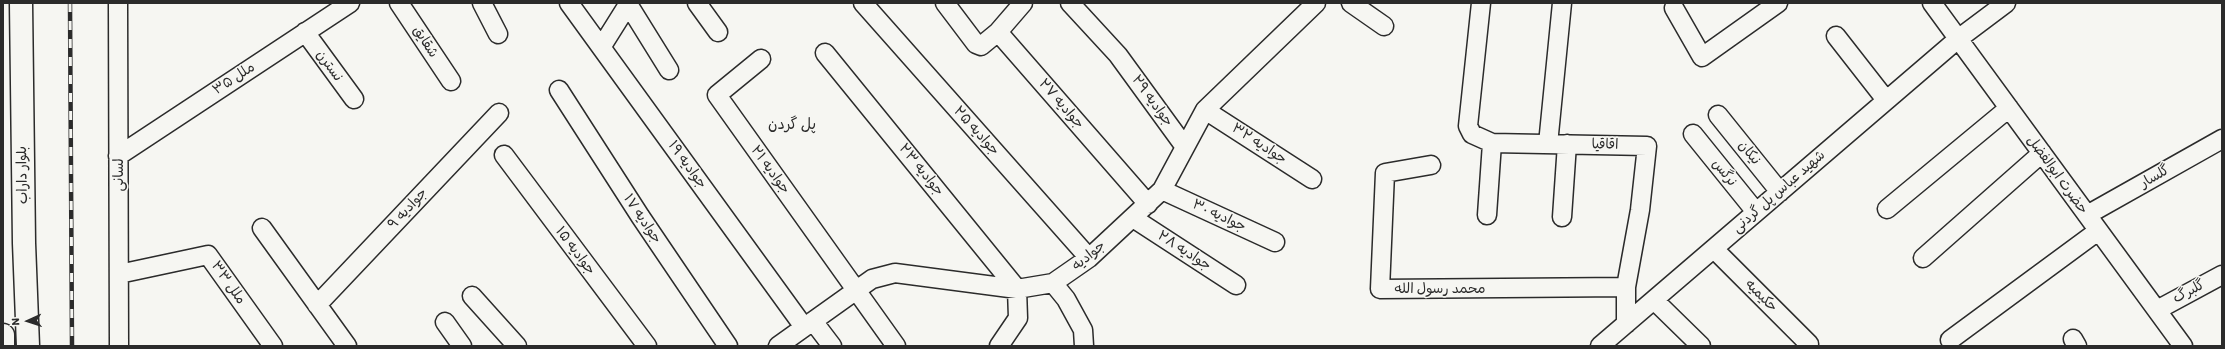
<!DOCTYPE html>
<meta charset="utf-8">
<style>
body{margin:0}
#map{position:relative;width:2225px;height:349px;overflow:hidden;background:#f6f6f2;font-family:Itim,sans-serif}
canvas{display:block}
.frame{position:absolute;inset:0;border:4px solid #2b2b2b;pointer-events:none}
.north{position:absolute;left:8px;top:301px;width:40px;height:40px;-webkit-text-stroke:3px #f6f6f2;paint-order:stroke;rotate:267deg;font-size:11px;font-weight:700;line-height:16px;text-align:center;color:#2b2b2b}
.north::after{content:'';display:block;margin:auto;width:14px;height:18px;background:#2b2b2b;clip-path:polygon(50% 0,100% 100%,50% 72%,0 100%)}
</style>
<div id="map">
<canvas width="2225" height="349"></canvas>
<div class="frame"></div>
<div class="north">N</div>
</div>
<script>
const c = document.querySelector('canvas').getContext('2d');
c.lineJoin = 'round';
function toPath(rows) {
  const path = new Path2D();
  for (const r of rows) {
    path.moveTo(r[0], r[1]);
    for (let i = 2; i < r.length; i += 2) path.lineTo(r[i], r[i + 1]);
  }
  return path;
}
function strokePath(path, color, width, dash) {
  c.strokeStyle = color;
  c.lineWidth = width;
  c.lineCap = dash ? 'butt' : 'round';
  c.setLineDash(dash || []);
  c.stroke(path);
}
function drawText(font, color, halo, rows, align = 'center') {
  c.font = font + ' Itim,"Playpen Sans Arabic",sans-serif';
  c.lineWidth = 3;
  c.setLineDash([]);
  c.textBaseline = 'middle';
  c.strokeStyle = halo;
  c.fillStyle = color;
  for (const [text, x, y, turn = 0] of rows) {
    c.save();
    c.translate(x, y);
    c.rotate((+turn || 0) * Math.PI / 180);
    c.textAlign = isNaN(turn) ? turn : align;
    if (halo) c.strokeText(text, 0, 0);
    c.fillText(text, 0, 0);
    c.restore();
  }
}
const minor = toPath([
 [118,3,119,346],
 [399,3,451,81],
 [482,3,498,34],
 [569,3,804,327],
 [697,3,718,32],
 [863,3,1089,258],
 [945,3,976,44,981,46,998,32,1023,3],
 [1070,3,1118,55,1185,147],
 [1351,3,1384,26],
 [1481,3,1468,126,1472,134,1492,143],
 [1932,3,2183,346],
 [628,4,669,70],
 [1674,8,1702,57,1778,3],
 [305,32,354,99],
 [998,32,1148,204],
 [1836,36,1886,100],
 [602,46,629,3],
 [825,53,1017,289,1018,318,999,346],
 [761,59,717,95,896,346],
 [559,90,640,216,728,346],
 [1205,110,1312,179],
 [1718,115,1780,192],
 [1693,134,1756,212],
 [1548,144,1562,3],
 [504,155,647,346],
 [118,156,350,3],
 [1431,165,1385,173,1380,289,1626,287,1626,324],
 [1162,190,1275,242],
 [1887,209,2009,108],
 [1487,215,1492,143,1647,146,1640,210,1626,287],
 [2087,215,2222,139],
 [1562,217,1567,144],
 [1133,218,1236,285],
 [262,228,347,346],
 [1714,249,1809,344],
 [1923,258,2042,153],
 [119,274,208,255,273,346],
 [1053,283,1066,299,1083,330,1084,346],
 [472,296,517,346],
 [1654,300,1701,346],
 [317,305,499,113],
 [2157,310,2222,275],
 [813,321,832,346],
 [445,322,462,346],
 [2073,339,2077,346],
 [1950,340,2098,231],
 [778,346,872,279,895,273,1017,289,1053,283,1089,258,1162,190,1205,110,1316,3],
 [1600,346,1958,39,2006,3]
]);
const major = toPath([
 [21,3,24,243,28,346],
 [3,335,3,346]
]);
strokePath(minor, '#2b2b2b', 21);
strokePath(major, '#2b2b2b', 25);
strokePath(minor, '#f6f6f2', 18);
strokePath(major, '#f6f6f2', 22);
const rail = toPath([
 [70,3,72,346]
]);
strokePath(rail, '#2b2b2b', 4.5);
strokePath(rail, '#f6f6f2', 3, [9]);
drawText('14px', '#2b2b2b', '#f6f6f2', [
 ["شقایق",425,42,57],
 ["نسترن",329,66,54],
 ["ملل ۳۵",234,79,-33],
 ["جوادیه ۲۹",1152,101,54],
 ["جوادیه ۲۷",1061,104,49],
 ["جوادیه ۲۵",976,131,48],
 ["جوادیه ۳۲",1259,144,33],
 ["اقاقیا",1605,145,1],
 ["نیکان",1749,153,51],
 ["جوادیه ۱۹",687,165,54],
 ["جوادیه ۲۱",770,170,54],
 ["جوادیه ۲۳",921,170,51],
 ["نرگس",1724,173,51],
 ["بلوار داراب",23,175,-91],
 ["لسانی",119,175,-90],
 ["حضرت ابوالفضل",2057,175,54],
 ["گلسار",2155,177,-30],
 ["شهید عباس پل گردنی",1779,192,-41],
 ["جوادیه ۹",408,209,-47],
 ["جوادیه ۳۰",1219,216,25],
 ["جوادیه ۱۷",642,219,56],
 ["جوادیه ۱۵",575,251,53],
 ["جوادیه ۲۸",1184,251,33],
 ["جوادیه",1089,256,-39],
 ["ملل ۳۳",228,283,55],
 ["محمد رسول الله",1440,289],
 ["گلبرگ",2189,292,-28],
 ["حکیمیه",1761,296,45]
]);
drawText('15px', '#2b2b2b', '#f6f6f2', [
 ["پل گردن",792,125]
]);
</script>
